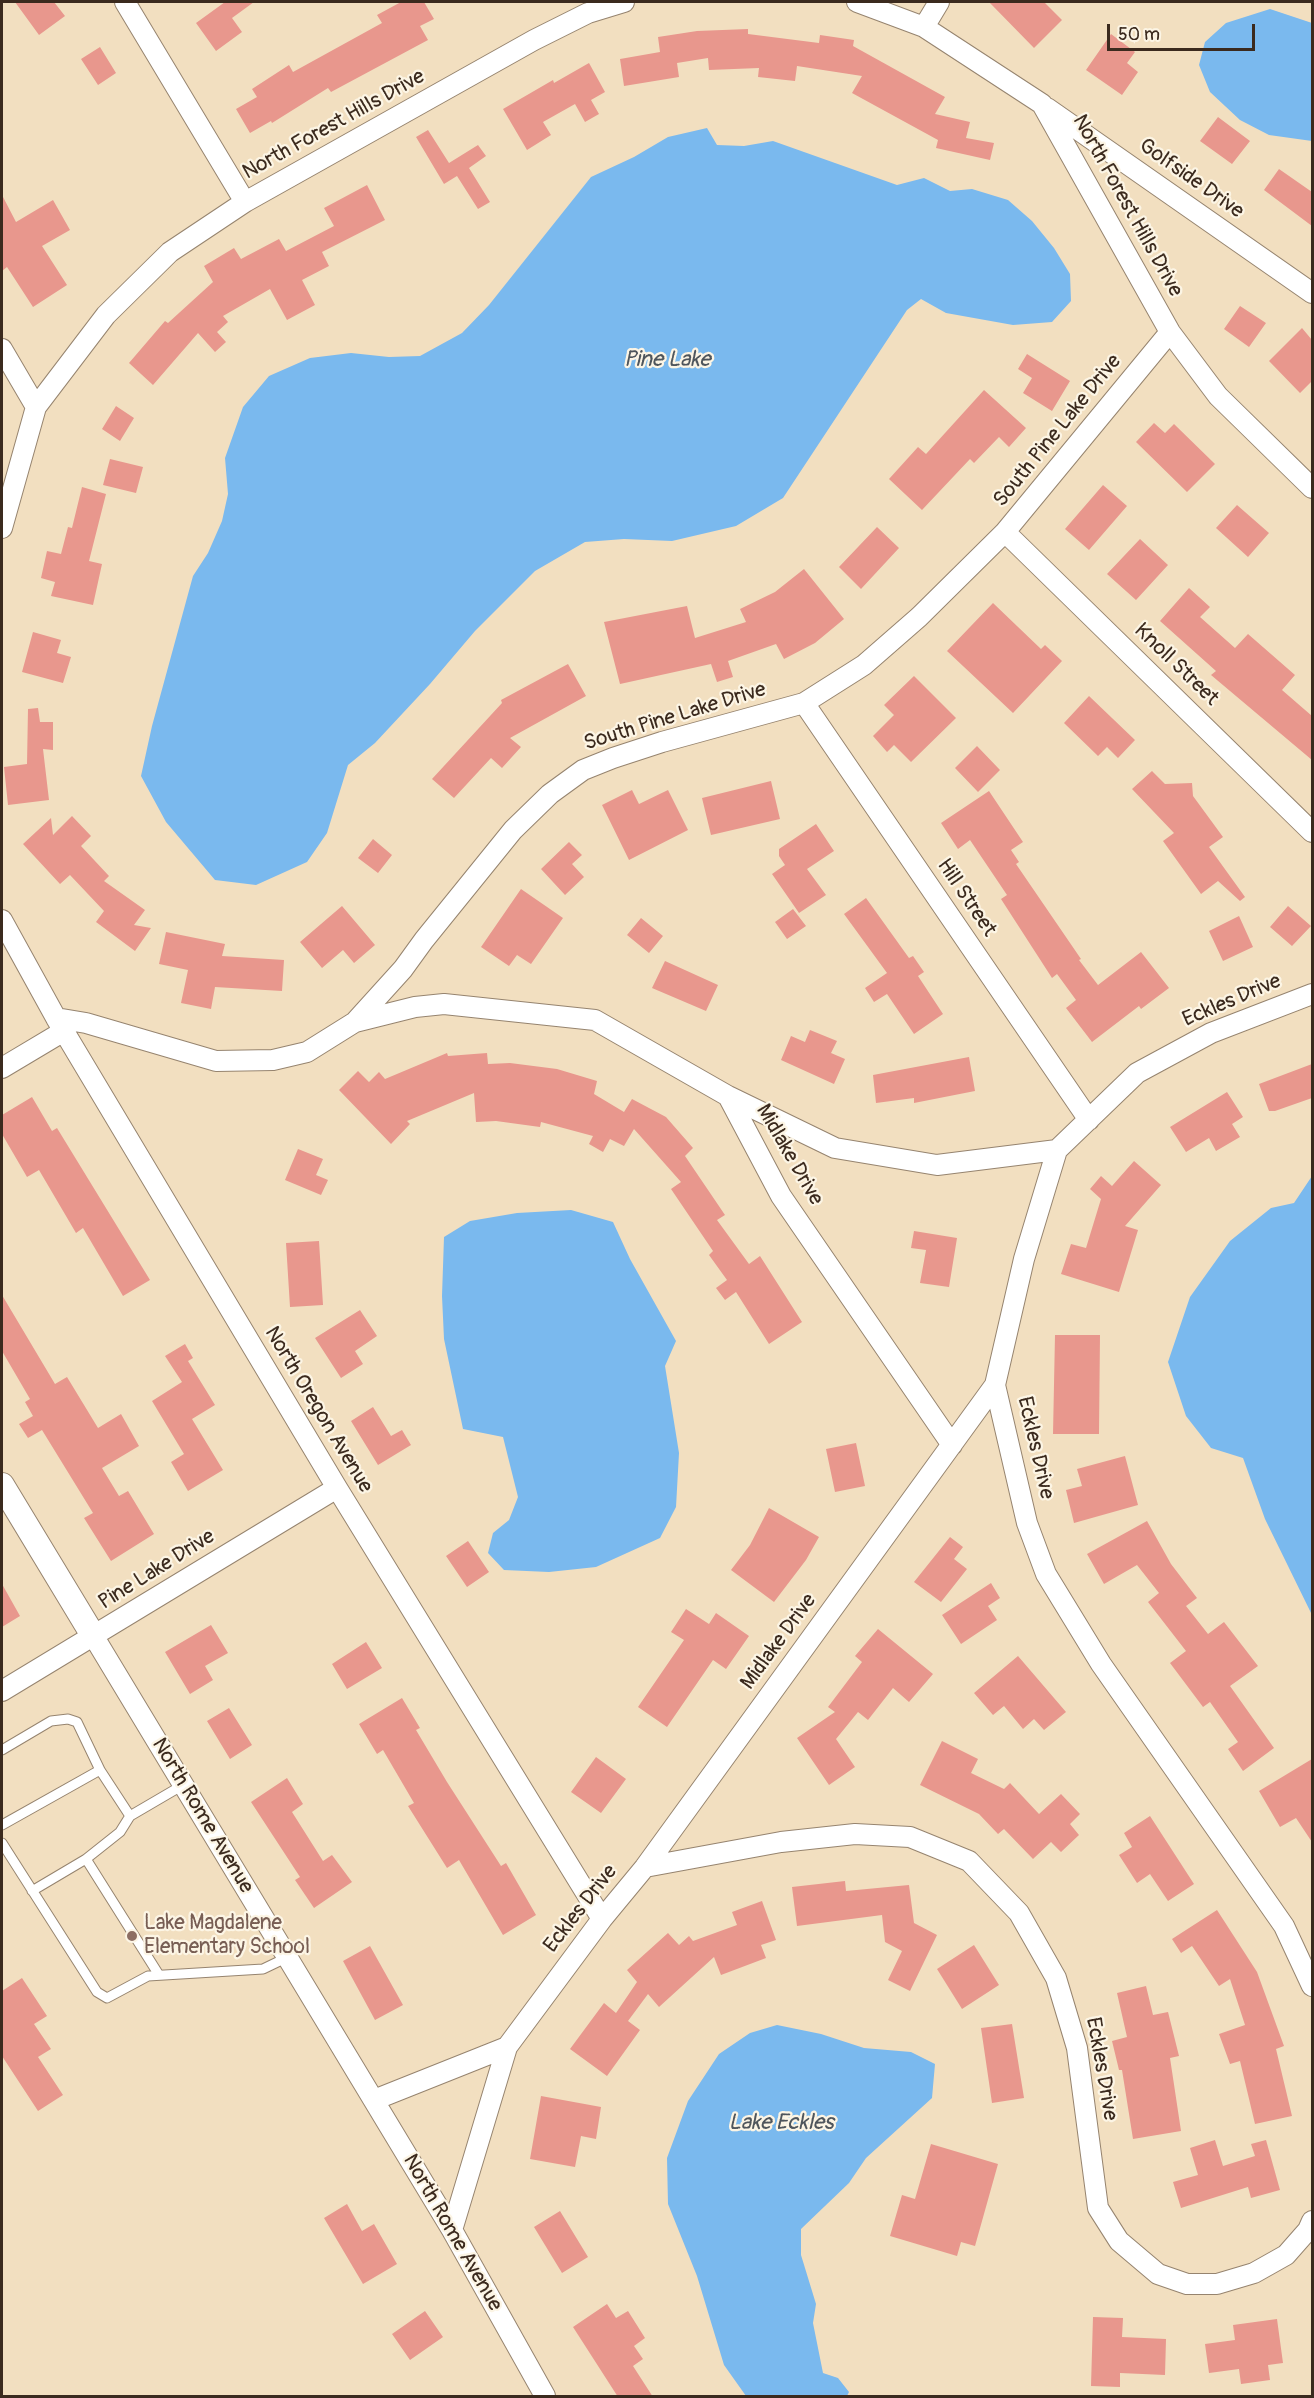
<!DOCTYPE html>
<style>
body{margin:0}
#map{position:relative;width:1314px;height:2398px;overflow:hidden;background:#f2dfc0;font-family:Pangolin,sans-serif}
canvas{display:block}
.frame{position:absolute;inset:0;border:3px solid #3b2a1e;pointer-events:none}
.scale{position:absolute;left:1107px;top:24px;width:148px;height:27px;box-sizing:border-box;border:3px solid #3b2a1e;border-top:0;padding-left:8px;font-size:18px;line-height:21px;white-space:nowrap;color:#3b2a1e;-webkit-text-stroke:4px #fcf5e5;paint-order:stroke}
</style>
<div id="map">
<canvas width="1314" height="2398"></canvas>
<div class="frame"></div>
<div class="scale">50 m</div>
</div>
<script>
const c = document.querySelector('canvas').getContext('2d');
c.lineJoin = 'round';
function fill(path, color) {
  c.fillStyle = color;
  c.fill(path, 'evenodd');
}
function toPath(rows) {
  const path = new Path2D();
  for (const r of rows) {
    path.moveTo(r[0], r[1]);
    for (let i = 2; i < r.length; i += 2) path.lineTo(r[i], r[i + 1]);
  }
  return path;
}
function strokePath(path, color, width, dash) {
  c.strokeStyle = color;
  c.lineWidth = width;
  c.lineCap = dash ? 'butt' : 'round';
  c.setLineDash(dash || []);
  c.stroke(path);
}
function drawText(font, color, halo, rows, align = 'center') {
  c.font = font + ' Pangolin,sans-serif';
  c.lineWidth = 4.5;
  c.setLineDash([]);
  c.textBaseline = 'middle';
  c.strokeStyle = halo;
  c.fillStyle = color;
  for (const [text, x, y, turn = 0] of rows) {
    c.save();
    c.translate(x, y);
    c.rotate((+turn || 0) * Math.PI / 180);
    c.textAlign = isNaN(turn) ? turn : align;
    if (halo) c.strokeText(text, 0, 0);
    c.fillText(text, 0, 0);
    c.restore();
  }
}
fill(toPath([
 [1270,9,1312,23,1312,141,1269,135,1240,120,1210,92,1199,65,1205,42,1226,23],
 [707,128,717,145,744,146,773,141,897,185,924,178,950,191,972,189,1008,200,1032,221,1054,248,1070,274,1071,301,1052,322,1013,325,946,313,921,299,907,310,783,498,736,526,672,541,624,539,585,542,535,571,475,631,430,684,375,743,348,765,327,833,307,862,256,885,215,880,166,822,141,776,152,726,193,576,208,553,222,521,228,494,225,458,243,407,269,376,310,358,351,353,389,357,420,356,462,333,489,305,591,177,634,157,668,137],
 [1312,1176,1312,1615,1265,1519,1243,1458,1211,1448,1186,1416,1168,1362,1190,1297,1230,1241,1271,1208,1294,1203],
 [571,1210,613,1222,630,1259,676,1341,665,1366,679,1453,676,1507,660,1538,596,1567,549,1572,504,1570,488,1553,493,1533,509,1520,518,1497,503,1437,463,1429,444,1339,442,1296,444,1237,470,1221,517,1213],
 [777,2025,821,2034,864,2048,911,2052,935,2064,932,2098,866,2158,849,2183,801,2229,801,2255,816,2304,813,2323,823,2373,838,2378,849,2392,847,2396,746,2396,724,2365,697,2276,668,2204,667,2158,688,2101,719,2054,750,2033]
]), '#7ab9ee');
fill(toPath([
 [15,2,54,2,65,16,39,35],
 [225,2,254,2,232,18,242,32,216,51,196,23],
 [401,2,424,2,434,19,420,26,428,40,331,92,328,88,272,123,271,121,250,133,236,109,257,97,252,89,289,65,293,72,382,23,377,15],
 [989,2,1044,2,1062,20,1034,48],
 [748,29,748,34,819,43,820,35,854,40,853,46,945,97,935,114,970,122,966,138,994,143,990,160,936,148,938,140,852,93,862,76,797,66,795,81,758,77,759,68,709,70,708,58,677,63,679,77,624,86,620,59,660,52,658,37,697,31],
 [1111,34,1135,52,1127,63,1138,72,1122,95,1086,70],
 [100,47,116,73,98,85,81,59],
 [589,63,605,92,591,100,599,114,585,122,575,104,543,122,551,135,527,150,503,109,553,80,554,83],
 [1218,117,1250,141,1232,164,1200,141],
 [428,130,449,163,478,145,486,156,469,168,490,202,478,209,457,176,444,184,416,137],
 [1279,169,1312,192,1312,226,1264,190],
 [367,185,385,220,322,252,329,266,302,280,315,305,287,320,270,289,223,316,228,322,217,332,226,342,215,352,198,333,153,385,129,363,165,321,168,323,213,282,204,266,234,248,241,259,279,239,286,251,334,226,324,208],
 [2,195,16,222,53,200,70,230,42,246,67,285,33,307,7,267,2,271],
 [1240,306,1266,323,1249,347,1224,329],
 [1302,328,1312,340,1312,381,1300,393,1269,361],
 [1027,354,1070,381,1052,411,1023,393,1032,378,1018,369],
 [984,390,1026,428,1009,447,999,437,974,463,970,459,922,510,889,479,918,447,926,454],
 [116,406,134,418,120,441,102,429],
 [1154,423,1165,433,1174,424,1215,464,1187,492,1136,442],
 [110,459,143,467,136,493,103,485],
 [1103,485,1127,506,1089,550,1065,529],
 [82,487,106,494,89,561,102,564,93,605,51,596,55,582,41,578,47,551,61,554,68,527,72,528],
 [1237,505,1269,533,1248,557,1216,528],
 [877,527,899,548,861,589,839,567],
 [1140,539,1168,565,1136,600,1107,574],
 [804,569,844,619,815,643,784,659,776,644,728,661,733,677,717,682,711,664,620,684,604,622,687,606,695,638,746,622,740,609,775,592],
 [1189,588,1210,607,1200,617,1235,648,1248,634,1295,675,1282,690,1312,716,1312,760,1211,675,1216,671,1160,621],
 [993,603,1041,649,1045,645,1062,661,1013,713,947,651],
 [33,632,61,640,57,653,71,657,63,683,22,672],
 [568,664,586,696,510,738,521,747,502,768,491,758,454,798,432,779,502,703,501,700],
 [914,676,956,718,911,762,894,745,887,752,873,736,894,715,884,705],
 [1089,696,1135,740,1118,758,1107,747,1098,756,1064,723],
 [38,708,40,722,53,722,53,750,43,749,49,800,8,805,4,767,27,764,28,709],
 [977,746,1000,770,978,792,955,768],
 [1152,771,1165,784,1192,783,1193,796,1223,837,1209,847,1245,897,1240,901,1218,881,1201,894,1163,841,1174,833,1132,789],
 [771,781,780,819,711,835,702,798],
 [632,790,639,804,668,790,688,830,629,860,602,805],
 [989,791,1023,842,1011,850,1019,862,1016,864,1081,959,1079,960,1098,985,1141,952,1169,988,1141,1009,1139,1006,1092,1042,1066,1008,1076,1000,1057,974,1052,978,1001,899,1007,895,970,840,958,849,941,823],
 [72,816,91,836,81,846,109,876,104,881,145,910,134,925,151,928,135,951,96,922,104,911,70,875,60,884,23,844,51,818,53,835],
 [816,824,834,851,807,869,826,895,799,913,772,874,785,865,779,856,779,849],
 [373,839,392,855,378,873,358,858],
 [569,842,582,855,572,864,584,877,565,895,541,869],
 [521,889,563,918,531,964,517,955,509,966,481,947],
 [866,898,909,958,913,956,924,972,918,976,943,1014,914,1034,887,994,874,1002,865,988,887,973,844,914],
 [342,906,375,945,354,963,343,950,322,968,300,942],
 [1288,906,1311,926,1292,946,1270,927],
 [793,909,806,926,787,939,775,922],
 [1239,916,1253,947,1223,961,1209,931],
 [641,918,663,936,649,953,627,935],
 [166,932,225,944,222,956,284,960,282,991,215,987,211,1009,181,1003,188,970,159,964],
 [665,961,718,985,706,1011,652,988],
 [810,1030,837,1041,831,1053,845,1059,834,1084,781,1060,791,1036,805,1042],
 [447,1053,448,1056,487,1053,488,1064,510,1063,557,1069,597,1081,594,1094,624,1112,632,1099,666,1117,693,1148,685,1156,725,1215,717,1220,749,1264,760,1256,802,1322,769,1344,736,1292,725,1300,716,1288,727,1280,709,1255,713,1251,671,1189,681,1182,634,1129,624,1146,610,1139,603,1152,589,1144,593,1136,541,1122,540,1127,496,1121,476,1122,474,1093,407,1121,410,1124,391,1144,339,1090,358,1071,369,1082,379,1072,385,1079],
 [969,1057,975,1091,914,1103,914,1098,876,1103,873,1075],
 [1312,1064,1312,1098,1275,1111,1269,1111,1259,1084],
 [1227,1092,1243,1117,1232,1124,1240,1137,1216,1151,1209,1138,1186,1152,1170,1127],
 [32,1097,52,1131,57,1128,150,1280,123,1296,83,1228,76,1233,39,1170,27,1177,2,1134,2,1115],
 [298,1149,323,1159,316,1175,328,1180,321,1195,285,1180],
 [1134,1161,1161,1185,1125,1226,1138,1230,1119,1292,1061,1274,1071,1244,1086,1248,1101,1199,1090,1189,1101,1176,1112,1186],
 [914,1231,957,1238,949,1287,920,1283,926,1250,911,1248],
 [319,1241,323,1305,290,1307,286,1243],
 [2,1295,55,1384,67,1377,98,1428,121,1414,139,1446,102,1468,119,1496,128,1491,154,1534,111,1561,84,1518,93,1513,42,1430,28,1438,19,1424,33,1416,25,1402,30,1399,2,1351],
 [360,1310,377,1336,355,1351,363,1364,341,1378,315,1338],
 [1055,1335,1100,1335,1099,1434,1053,1434],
 [185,1344,193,1358,188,1361,215,1405,192,1419,223,1470,188,1491,171,1462,184,1454,152,1401,182,1382,165,1356],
 [373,1407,391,1436,402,1430,411,1445,378,1465,351,1421],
 [856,1443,865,1486,835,1492,826,1449],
 [1125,1456,1138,1505,1074,1523,1066,1490,1082,1486,1077,1469],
 [769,1508,819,1537,806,1560,774,1602,731,1570,750,1545],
 [1147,1521,1171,1564,1197,1598,1186,1606,1208,1634,1224,1622,1258,1666,1230,1686,1274,1748,1243,1771,1228,1749,1238,1742,1210,1702,1203,1707,1170,1663,1186,1651,1148,1602,1159,1593,1137,1565,1104,1584,1087,1554],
 [950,1537,963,1547,954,1559,967,1569,941,1602,914,1582],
 [468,1541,489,1572,467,1587,446,1556],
 [991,1583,1000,1598,988,1606,997,1620,961,1644,942,1615],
 [2,1584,20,1616,2,1627],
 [686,1609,709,1624,716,1613,749,1636,726,1669,713,1660,667,1727,638,1707,684,1640,671,1632],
 [211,1625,228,1653,205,1666,213,1680,190,1694,165,1652],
 [878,1629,933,1674,909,1702,893,1688,868,1720,858,1712,836,1739,855,1767,829,1785,797,1738,835,1712,828,1707,862,1662,855,1656],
 [366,1642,382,1668,347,1689,332,1664],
 [1018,1656,1066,1712,1044,1730,1034,1719,1023,1729,1004,1706,993,1715,974,1693],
 [402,1698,420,1728,416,1730,447,1782,501,1866,506,1863,536,1915,503,1935,459,1860,447,1868,408,1806,414,1803,383,1750,377,1754,359,1724],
 [229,1708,252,1745,230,1759,207,1721],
 [942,1741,978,1759,971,1773,1004,1789,1010,1783,1039,1814,1061,1794,1080,1814,1070,1824,1079,1835,1061,1852,1051,1842,1033,1859,1004,1829,998,1834,979,1814,920,1785],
 [596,1757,626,1779,601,1813,571,1792],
 [1312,1759,1312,1842,1296,1818,1280,1827,1259,1791],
 [287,1778,303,1804,292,1812,323,1861,332,1855,352,1882,314,1908,295,1880,300,1877,251,1802],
 [1150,1816,1194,1884,1168,1901,1150,1874,1137,1883,1119,1855,1132,1847,1124,1833],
 [845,1881,846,1891,909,1885,914,1923,937,1935,910,1991,888,1980,902,1951,885,1942,882,1915,797,1926,792,1887],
 [762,1901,776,1940,761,1945,766,1958,721,1975,714,1957,659,2007,648,1994,628,2021,640,2030,607,2076,570,2049,604,2003,616,2013,637,1982,627,1970,668,1933,679,1945,689,1936,693,1941,737,1925,732,1912],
 [1217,1910,1257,1972,1284,2046,1276,2049,1292,2116,1255,2124,1240,2061,1230,2064,1219,2034,1245,2025,1230,1979,1219,1986,1192,1946,1181,1953,1172,1939],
 [974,1945,999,1985,962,2009,937,1969],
 [370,1946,403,2005,375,2020,343,1961],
 [22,1978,47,2016,34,2024,51,2049,38,2057,63,2095,38,2111,2,2056,2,1991],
 [1146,1986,1153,2015,1168,2012,1179,2056,1170,2058,1181,2131,1133,2139,1122,2070,1119,2070,1112,2041,1127,2037,1117,1993],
 [1012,2024,1024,2098,992,2103,981,2028],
 [541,2096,601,2107,596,2139,581,2136,575,2167,530,2159],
 [1215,2140,1223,2166,1255,2156,1251,2144,1266,2140,1280,2190,1251,2198,1248,2187,1181,2208,1173,2182,1198,2175,1190,2148],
 [931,2144,998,2164,975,2246,961,2242,957,2256,890,2236,902,2195,915,2199],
 [347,2204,362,2231,374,2224,397,2264,363,2284,324,2218],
 [560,2211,588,2257,562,2273,534,2227],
 [607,2304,616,2318,628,2311,645,2338,634,2346,643,2359,633,2366,653,2397,618,2397,573,2327],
 [425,2311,443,2337,410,2360,392,2334],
 [1093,2317,1123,2318,1122,2337,1166,2339,1165,2375,1120,2373,1120,2387,1091,2386],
 [1277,2319,1283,2363,1268,2365,1270,2380,1241,2384,1239,2369,1209,2373,1205,2344,1235,2340,1233,2325]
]), '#e8978d');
const service = toPath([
 [2,1750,51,1721,68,1719,77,1722,100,1770],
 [130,1816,120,1832,86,1859,159,1975],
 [2,1825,100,1770,130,1816,183,1785],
 [2,1843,97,1992,107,1998,148,1976,263,1969,288,1957],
 [32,1891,86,1859]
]);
const minor = toPath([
 [125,2,245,202],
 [857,2,924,27,1042,104,1170,332,1218,396,1312,488],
 [924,27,939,2],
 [1047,108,1312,293],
 [2,349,36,407],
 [2,528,36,407,106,315,170,252,245,202,534,40,588,13,624,2],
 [1005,532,1312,832],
 [804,703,1089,1120],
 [2,920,56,1018,337,1488,602,1919],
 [1312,994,1211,1033,1137,1073,1057,1150,1024,1259,995,1385,1027,1523,1046,1574,1101,1664,1284,1926,1312,1986],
 [56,1018,86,1023,216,1061,273,1060,307,1052,355,1022,403,969,424,940,513,830,550,794,583,770,613,758,662,742,804,703,864,665,919,617,1005,532,1170,332],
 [355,1022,415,1007,444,1004,595,1020,728,1096,835,1148,937,1165,1057,1150],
 [2,1068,64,1031],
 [728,1096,781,1196,952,1445],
 [94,1637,452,2230,545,2396],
 [2,1691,337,1488],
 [645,1867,781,1842,855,1834,910,1837,969,1861,1019,1913,1056,1978,1077,2048,1098,2208,1119,2241,1158,2274,1187,2284,1217,2284,1254,2273,1286,2255,1308,2230,1312,2221],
 [374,2100,507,2047],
 [452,2230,507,2047,602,1919,645,1867,995,1385]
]);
const tertiary = toPath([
 [2,1485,94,1637]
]);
strokePath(service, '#96846f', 11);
strokePath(minor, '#96846f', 22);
strokePath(tertiary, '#96846f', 26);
strokePath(service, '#fff', 9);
strokePath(minor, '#fff', 20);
strokePath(tertiary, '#fff', 24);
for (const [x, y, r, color] of [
 [132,1936,6,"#8d6e63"]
]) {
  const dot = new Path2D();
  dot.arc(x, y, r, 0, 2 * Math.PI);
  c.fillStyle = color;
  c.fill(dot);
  strokePath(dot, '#fcf5e5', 2);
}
drawText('21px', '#3b2a1e', '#fcf5e5', [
 ["North Forest Hills Drive",334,125,-29],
 ["Golfside Drive",1191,179,35],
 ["North Forest Hills Drive",1127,206,61],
 ["South Pine Lake Drive",1058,431,-51],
 ["Knoll Street",1176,665,44],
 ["South Pine Lake Drive",675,717,-17],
 ["Hill Street",966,898,56],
 ["Eckles Drive",1232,1001,-23],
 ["Midlake Drive",789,1155,60],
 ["North Oregon Avenue",318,1410,59],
 ["Eckles Drive",1035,1448,77],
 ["Pine Lake Drive",157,1570,-32],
 ["Midlake Drive",779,1642,-54],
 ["North Rome Avenue",202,1816,59],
 ["Eckles Drive",581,1909,-52],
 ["Eckles Drive",1101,2069,80],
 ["North Rome Avenue",452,2233,60]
]);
drawText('21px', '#785e54', '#fcf5e5', [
 ["Lake Magdalene",144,1924],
 ["Elementary School",144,1948]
], 'left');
drawText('italic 22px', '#4e555c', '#fcf5e5', [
 ["Pine Lake",667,360],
 ["Lake Eckles",781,2123]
]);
</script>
